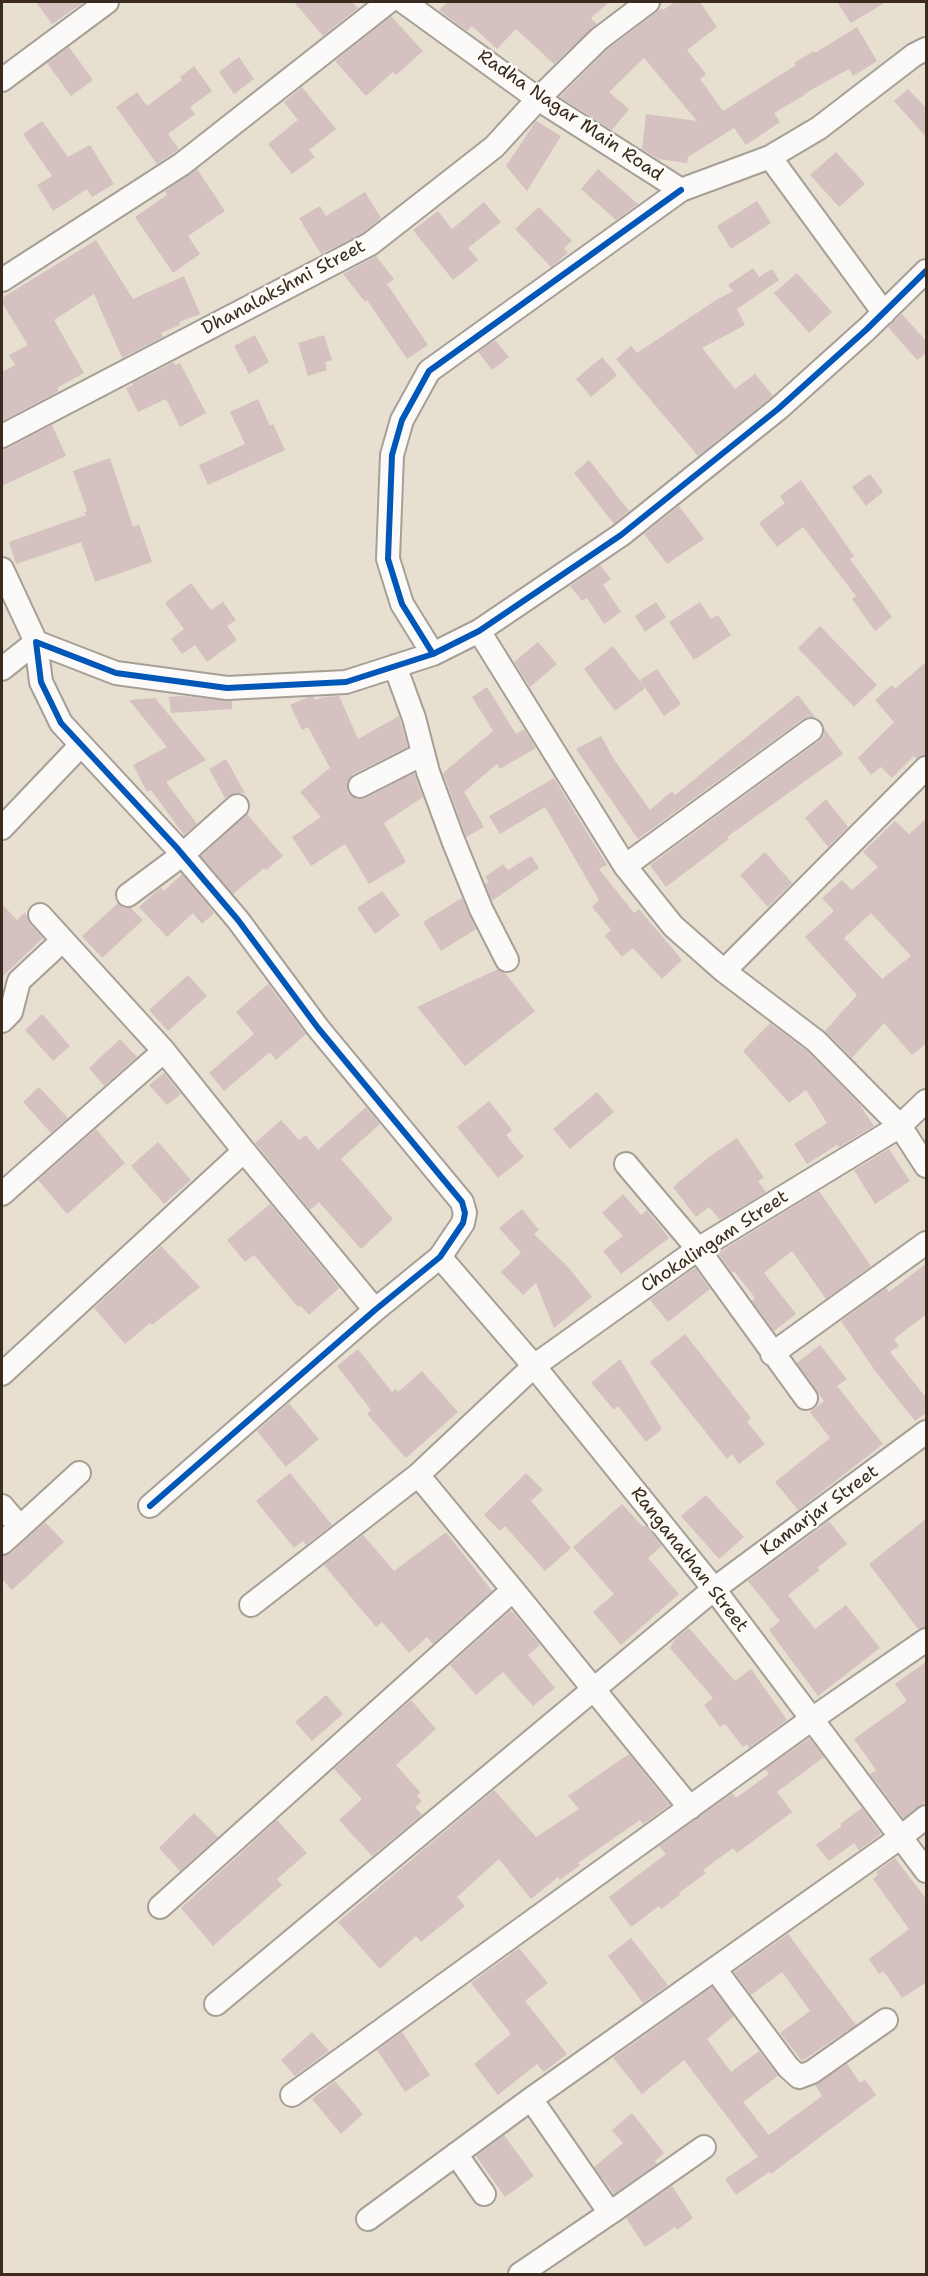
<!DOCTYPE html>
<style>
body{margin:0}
#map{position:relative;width:928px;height:2276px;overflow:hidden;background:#e7e0d0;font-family:"Shantell Sans",sans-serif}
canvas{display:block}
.frame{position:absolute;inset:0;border:3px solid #3b2a1e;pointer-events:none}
</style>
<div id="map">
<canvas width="928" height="2276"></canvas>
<div class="frame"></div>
</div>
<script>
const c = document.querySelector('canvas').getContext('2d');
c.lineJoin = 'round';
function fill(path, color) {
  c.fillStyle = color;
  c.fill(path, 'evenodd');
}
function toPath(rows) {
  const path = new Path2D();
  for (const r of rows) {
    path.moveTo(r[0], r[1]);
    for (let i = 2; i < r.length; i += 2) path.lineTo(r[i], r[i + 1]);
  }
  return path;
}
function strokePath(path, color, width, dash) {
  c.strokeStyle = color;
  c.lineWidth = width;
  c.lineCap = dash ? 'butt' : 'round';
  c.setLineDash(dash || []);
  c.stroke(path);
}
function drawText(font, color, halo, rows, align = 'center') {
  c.font = font + ' "Shantell Sans",sans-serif';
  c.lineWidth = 5;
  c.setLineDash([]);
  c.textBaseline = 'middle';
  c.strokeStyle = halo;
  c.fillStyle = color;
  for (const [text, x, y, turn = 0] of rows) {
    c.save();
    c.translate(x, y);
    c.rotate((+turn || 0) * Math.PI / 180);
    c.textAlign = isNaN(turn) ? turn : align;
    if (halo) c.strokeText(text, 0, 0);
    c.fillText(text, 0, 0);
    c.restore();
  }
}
fill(toPath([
 [36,2,84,2,52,24],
 [294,2,352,2,358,8,323,36],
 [447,2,609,2,591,18,597,24,554,64,516,29,497,49,472,26,467,31,439,10],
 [675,2,700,2,717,27,687,50,706,74,700,79,723,111,796,65,794,63,814,51,815,53,857,27,877,61,853,76,849,69,804,94,805,95,774,113,780,122,746,145,734,128,688,157,687,163,658,159,642,149,646,114,697,121,644,58,609,92,629,109,612,130,560,97,608,49,662,8,663,10],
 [837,2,886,2,851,23],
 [391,16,423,51,396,75,393,72,366,96,335,61],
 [69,47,93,80,71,96,47,63],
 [239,57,254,79,234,94,219,72],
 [194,66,212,91,190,107,195,114,168,134,179,149,157,164,116,107,137,92,147,106,182,80,180,77],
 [302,87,336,129,309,150,315,157,292,174,268,144,298,120,284,102],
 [908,89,927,109,927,138,894,101],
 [42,121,68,157,90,145,114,184,92,197,87,189,53,211,37,185,52,176,23,134],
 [536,121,561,136,527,191,506,166],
 [836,152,865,184,839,207,810,175],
 [197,169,225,211,188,236,200,254,173,273,135,217,167,195,165,191],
 [598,169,638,204,616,220,581,189],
 [365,192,381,218,363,233,321,254,299,218,320,206,326,216],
 [757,201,771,223,731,249,717,226],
 [484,202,501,222,468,248,478,260,453,280,413,230,438,211,452,229],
 [539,207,572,241,564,248,568,253,551,267,515,229],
 [96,240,133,299,184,276,200,314,179,322,180,325,161,333,163,337,122,358,94,294,54,320,84,373,57,388,59,391,2,421,2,372,15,365,9,355,28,345,2,303,2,298],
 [376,256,394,279,387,284,428,345,407,359,367,300,365,302,343,274],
 [753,268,759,277,772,269,779,280,737,309,745,325,702,348,735,389,755,374,773,396,698,456,616,359,631,346,637,353,713,302,733,291,728,285],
 [797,273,832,312,809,333,774,293],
 [902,314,927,342,927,352,917,360,888,327],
 [255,335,269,362,249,374,234,346],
 [324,335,332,360,325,362,327,370,308,376,298,343],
 [495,340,509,357,492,370,478,352],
 [602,357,617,375,591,397,576,379],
 [174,362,175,365,180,363,206,413,180,427,166,399,138,412,126,388,133,385,132,383],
 [258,399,270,426,273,424,285,450,208,485,199,465,245,444,230,412],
 [52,425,66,456,2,486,2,449,8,448],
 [110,458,133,527,139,524,152,562,95,582,81,542,16,564,9,542,86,515,84,512,87,511,73,471],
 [589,460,629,511,614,524,574,473],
 [870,474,883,492,866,506,852,487],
 [801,480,854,556,850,559,892,617,875,631,852,599,856,596,803,527,777,547,759,523,785,503,780,496],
 [679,506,704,539,667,564,644,534],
 [600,565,611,579,603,585,621,612,604,624,587,598,582,601,570,586],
 [191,583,211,610,223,602,236,620,227,626,237,640,207,662,195,645,182,654,171,639,184,629,165,603],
 [656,602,666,617,645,632,635,616],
 [700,602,711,619,718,615,731,635,694,660,669,622],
 [820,626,877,685,854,707,798,648],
 [538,642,557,664,530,687,514,662],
 [613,646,645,688,615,711,584,669],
 [927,661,927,755,916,759,914,756,892,778,881,767,871,775,858,758,894,722,875,700,892,685,895,689],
 [657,669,681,704,664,716,640,680],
 [487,687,516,734,524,729,536,748,500,769,497,764,464,792,484,827,466,837,443,773,493,731,472,697],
 [798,695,816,718,809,717,803,719,638,839,576,749,601,736,615,761,650,810,672,791,675,795],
 [183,696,232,701,232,709,171,713,169,697],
 [339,696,358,739,399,716,408,747,353,774,347,785,348,793,359,799,366,798,414,773,423,797,384,823,406,862,369,884,345,844,311,866,292,837,321,817,300,792,330,768,308,727,302,730,290,705,308,697,314,697,316,700,324,697],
 [155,698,206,760,166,782,197,824,184,835,151,790,147,792,133,765,167,747,129,700],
 [824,728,843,754,727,837,729,839,666,887,650,865,819,741,824,735],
 [226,759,245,793,234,793,225,798,209,769],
 [554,778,607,865,599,869,634,913,639,909,682,960,662,979,633,948,622,957,605,936,611,930,592,907,599,900,545,807,500,834,489,816],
 [826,799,848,827,828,847,805,818],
 [247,814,283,856,266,870,264,868,233,894,201,856],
 [927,818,927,1043,912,1055,884,1023,852,1058,825,1031,857,995,805,937,834,911,822,898,842,880,852,890,878,867,863,852,895,821,909,834],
 [871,913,911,956,882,979,844,938],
 [765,852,792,883,768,907,740,875],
 [531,856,539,868,492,901,485,884,489,882,485,877,503,864,508,870],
 [182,874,214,913,202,924,193,913,167,937,139,907,161,887,164,891],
 [382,891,400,915,375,934,357,908],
 [462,898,476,929,441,951,423,922],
 [118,903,123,908,131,908,143,920,102,958,82,936],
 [2,904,17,920,25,912,30,924,43,938,2,977],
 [498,969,505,973,535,1011,465,1066,417,1007],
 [188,975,207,996,168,1031,149,1010],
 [268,984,306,1034,276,1060,270,1052,224,1091,209,1073,254,1034,236,1012],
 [42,1014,70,1046,53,1061,25,1030],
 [770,1023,807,1051,860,1105,874,1126,839,1147,837,1145,807,1164,794,1144,827,1123,806,1090,789,1103,743,1051],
 [120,1039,137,1057,104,1086,89,1068],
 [164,1073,181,1094,167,1105,149,1085],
 [39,1087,68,1118,51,1133,23,1102],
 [597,1092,614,1112,570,1149,553,1129],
 [489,1101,512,1130,506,1135,524,1157,498,1178,457,1127],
 [366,1107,380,1124,341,1159,393,1219,361,1249,319,1202,310,1210,255,1143,281,1120,299,1140,306,1135,318,1150],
 [96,1129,125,1163,67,1214,38,1180],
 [737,1138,764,1178,758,1181,766,1192,720,1220,709,1207,696,1217,673,1187,709,1157],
 [158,1142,191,1180,164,1204,131,1166],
 [889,1149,910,1181,875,1204,854,1170],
 [819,1191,871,1266,826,1299,792,1251,764,1273,796,1314,774,1331,752,1301,755,1298,734,1271,732,1273,718,1253],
 [623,1194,641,1215,647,1210,669,1238,621,1274,603,1251,623,1236,602,1213],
 [270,1204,339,1288,309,1315,300,1305,298,1307,254,1255,245,1262,227,1240],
 [522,1209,539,1230,534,1234,568,1267,592,1297,554,1328,536,1283,523,1295,501,1272,521,1253,499,1228],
 [161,1246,200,1287,152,1325,150,1323,125,1344,94,1308],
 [927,1263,927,1314,894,1339,899,1346,890,1352,927,1399,927,1412,915,1421,876,1372,841,1321,886,1288,889,1292],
 [695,1268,710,1289,668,1322,650,1300],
 [685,1334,751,1418,747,1422,765,1444,739,1464,732,1454,727,1459,650,1362],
 [820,1345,847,1379,837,1386,883,1444,798,1510,775,1482,830,1438,810,1412,824,1401,797,1363],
 [358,1349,392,1392,396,1389,398,1392,422,1371,458,1412,406,1458,367,1414,371,1410,337,1366],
 [620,1359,662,1429,646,1442,618,1406,614,1410,591,1383],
 [289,1403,319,1439,286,1467,257,1431],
 [290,1473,332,1525,306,1545,303,1541,294,1548,256,1501],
 [526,1473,543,1490,531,1501,571,1548,545,1571,505,1526,500,1531,484,1515],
 [706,1495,744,1537,719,1559,681,1516],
 [622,1504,643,1527,645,1525,662,1546,648,1558,679,1594,621,1645,593,1612,614,1594,573,1547],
 [927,1518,927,1627,918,1629,869,1564],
 [829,1521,847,1544,817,1568,820,1570,788,1595,815,1629,846,1605,880,1648,818,1696,769,1630,780,1621,748,1581],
 [45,1522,64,1542,12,1590,2,1579,2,1556,11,1553],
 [446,1532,492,1591,433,1644,427,1637,409,1653,382,1622,376,1627,324,1565,363,1535,394,1571],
 [510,1611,514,1613,540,1645,528,1655,555,1688,533,1706,503,1672,476,1695,450,1665],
 [689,1628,735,1681,751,1669,787,1720,749,1748,747,1744,743,1747,725,1724,720,1727,704,1705,713,1698,670,1648,676,1638],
 [927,1661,927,1801,903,1818,870,1774,876,1770,854,1739,907,1701,895,1684],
 [326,1695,343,1714,312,1741,295,1722],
 [411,1700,436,1729,396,1765,421,1793,417,1796,422,1801,415,1807,422,1815,372,1856,339,1820,362,1799,334,1769],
 [809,1738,824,1757,777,1792,792,1812,737,1853,733,1848,703,1870,706,1873,679,1893,681,1894,661,1909,659,1906,631,1927,609,1897,666,1854,659,1846,732,1793,736,1798,769,1774,765,1769],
 [629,1754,670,1805,643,1824,640,1820,578,1863,580,1865,560,1880,558,1877,531,1899,499,1859,457,1897,465,1906,421,1942,416,1936,380,1969,338,1922,494,1790,536,1837,579,1809,568,1796],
 [862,1808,881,1834,859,1850,854,1843,829,1861,816,1845,842,1826,840,1824],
 [194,1813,218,1837,180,1871,159,1848],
 [277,1820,307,1853,277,1879,282,1885,213,1946,181,1908],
 [895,1858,927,1900,927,1982,902,1998,888,1977,883,1971,879,1974,869,1959,909,1929,873,1879,878,1875,876,1872],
 [788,1934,856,2025,802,2061,780,2033,810,2011,782,1972,751,1995,734,1972],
 [631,1938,668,1985,643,2003,608,1956],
 [519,1948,548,1983,525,2001,567,2054,544,2072,537,2064,498,2095,474,2064,511,2034,471,1983],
 [712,1987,734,2016,707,2039,731,2072,759,2051,778,2076,743,2102,769,2135,822,2096,815,2085,847,2064,860,2083,865,2080,876,2095,771,2174,769,2172,736,2195,725,2179,758,2157,684,2060,642,2094,613,2058],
 [312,2032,329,2051,295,2076,281,2060],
 [402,2032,430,2075,405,2092,377,2050],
 [335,2081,363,2114,341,2134,312,2099],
 [632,2113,664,2153,655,2161,657,2164,614,2194,594,2167,623,2143,612,2130],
 [504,2135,534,2176,505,2197,476,2156],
 [672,2186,693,2218,677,2230,675,2227,645,2247,626,2218]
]), '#d4c1c0');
const street = toPath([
 [404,2,538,99,681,190,770,157,819,128,914,55,926,49],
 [2,80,107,2],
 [770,157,884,313],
 [681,190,429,371,402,420,392,455,388,559,402,604,433,654,479,631,621,535,778,409,867,329,926,271],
 [2,280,182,164,388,2],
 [2,436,370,244,494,147,538,99,599,39,648,2],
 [2,569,36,642,2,669],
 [479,631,625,866,673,926,724,971],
 [395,666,414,718,428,772,453,840,481,909,507,960],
 [926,768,724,971,816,1041,900,1126,926,1166],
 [360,786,423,754],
 [2,828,81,745],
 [625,866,811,730],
 [128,895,182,855,237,806],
 [40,915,164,1051,244,1151],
 [2,1021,11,1012,19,981,62,941],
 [626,1164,698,1249,806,1398],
 [2,1194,164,1051],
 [440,1257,534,1366,714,1589,926,1871],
 [772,1354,926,1243],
 [2,1374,244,1151,375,1310],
 [418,1475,534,1366,698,1249,900,1126,926,1101],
 [2,1506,20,1527,79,1473],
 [150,1506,375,1310,440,1257,463,1223,465,1213,462,1202,318,1028,238,920,177,848,61,723,41,682,36,642,116,673,227,688,346,682,433,654],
 [2,1543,20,1527],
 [251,1605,418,1475,513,1590],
 [160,1907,513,1590,690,1808],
 [715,1969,788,2067,799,2077,812,2072,886,2020],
 [216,2004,714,1589,926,1432],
 [292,2095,812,1719,926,1640],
 [456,2154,484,2194],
 [610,2213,704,2147],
 [368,2219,531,2099,901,1837,926,1817],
 [520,2274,610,2213,531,2099]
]);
strokePath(street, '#a59f95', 26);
strokePath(street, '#fbfaf8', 22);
strokePath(toPath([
 [681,190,429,371,402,420,392,455,388,559,402,604,433,654,479,631,621,535,778,409,867,329,926,271],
 [150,1506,375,1310,440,1257,463,1223,465,1213,462,1202,318,1028,238,920,177,848,61,723,41,682,36,642,116,673,227,688,346,682,433,654]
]), '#0057b8', 6);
drawText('18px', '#3b2a1e', '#fdfcf7', [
 ["Radha Nagar Main Road",570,116,34],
 ["Dhanalakshmi Street",284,288,-28],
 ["Chokalingam Street",715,1242,-33],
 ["Kamarjar Street",820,1511,-36],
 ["Ranganathan Street",689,1560,52]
]);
</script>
